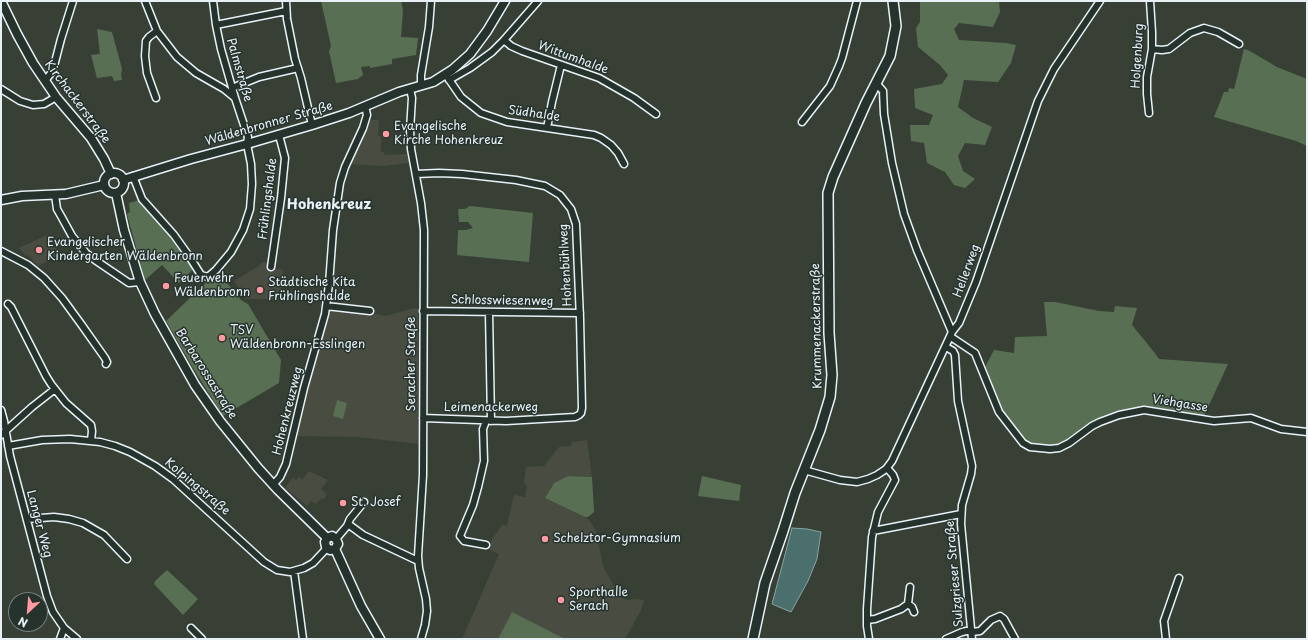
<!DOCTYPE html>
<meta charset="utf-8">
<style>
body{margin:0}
#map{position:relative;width:1308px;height:640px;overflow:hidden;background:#384036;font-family:"Playpen Sans",sans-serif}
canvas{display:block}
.frame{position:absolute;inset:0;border:2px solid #e8f1f8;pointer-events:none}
.north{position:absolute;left:8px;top:592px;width:40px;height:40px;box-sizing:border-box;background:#26332d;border:1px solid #747f7e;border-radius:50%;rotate:206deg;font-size:11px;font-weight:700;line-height:16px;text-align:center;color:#e8f1f8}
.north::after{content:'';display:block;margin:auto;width:14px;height:18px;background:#ff9aa2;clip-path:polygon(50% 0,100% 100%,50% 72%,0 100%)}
</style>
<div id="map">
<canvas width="1308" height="640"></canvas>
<div class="frame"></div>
<div class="north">N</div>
</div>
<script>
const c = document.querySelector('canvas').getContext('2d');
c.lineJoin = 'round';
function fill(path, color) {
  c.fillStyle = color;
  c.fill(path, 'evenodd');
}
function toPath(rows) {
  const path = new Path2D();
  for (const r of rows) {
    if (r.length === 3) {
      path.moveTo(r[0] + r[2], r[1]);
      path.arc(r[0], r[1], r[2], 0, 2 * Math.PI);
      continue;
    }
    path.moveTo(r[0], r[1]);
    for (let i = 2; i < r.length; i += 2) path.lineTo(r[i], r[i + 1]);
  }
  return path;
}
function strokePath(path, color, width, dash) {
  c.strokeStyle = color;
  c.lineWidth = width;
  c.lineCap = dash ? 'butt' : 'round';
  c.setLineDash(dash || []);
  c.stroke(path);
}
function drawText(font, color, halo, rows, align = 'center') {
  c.font = font + ' "Playpen Sans",sans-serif';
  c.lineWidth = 3;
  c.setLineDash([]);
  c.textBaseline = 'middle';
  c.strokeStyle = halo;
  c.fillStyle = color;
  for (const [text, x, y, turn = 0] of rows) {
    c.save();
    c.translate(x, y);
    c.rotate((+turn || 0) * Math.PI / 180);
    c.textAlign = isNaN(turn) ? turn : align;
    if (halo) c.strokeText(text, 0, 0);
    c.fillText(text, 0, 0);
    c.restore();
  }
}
fill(toPath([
 [370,120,379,120,378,136,381,136,381,152,384,152,384,155,407,154,409,163,384,166,350,164],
 [47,235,60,255,38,266,28,255,26,256,19,248],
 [262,262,269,263,268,267,283,270,280,299,246,299,234,281,260,265],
 [414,308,418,309,418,311,420,444,357,437,297,436,304,395,329,309,371,313,386,316],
 [587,440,592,477,568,476,554,483,545,498,560,505,585,517,590,521,596,531,603,566,619,595,622,598,627,600,639,599,644,601,640,612,625,639,462,639,499,554,490,550,491,541,502,525,507,526,514,495,525,497,527,486,524,483,526,467,544,466,559,447,571,446,572,442],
 [309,471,328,480,321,489,327,494,324,499,322,498,316,504,311,501,307,506,285,488,293,477,296,480,299,477,302,480]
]), '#484c41');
fill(toPath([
 [321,1,401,1,403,10,401,37,418,38,416,55,392,59,392,64,370,68,370,66,361,67,363,75,358,79,336,83,329,51,331,46],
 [920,1,999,1,1000,12,993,27,959,23,954,29,959,40,1006,43,1016,45,1011,63,998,82,964,80,958,107,973,118,992,127,985,145,965,143,958,156,963,171,975,179,965,188,954,185,945,172,927,163,924,143,911,141,910,125,929,125,933,115,915,108,914,89,942,84,948,75,940,65,918,47,916,28,920,22],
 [97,29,112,32,122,69,121,75,122,80,114,81,112,76,97,78,91,55,100,54],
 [1244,49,1248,50,1277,67,1307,79,1307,146,1296,141,1214,117,1224,92,1228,92,1229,88,1234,89],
 [140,200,174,240,194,268,179,283,162,265,145,280,127,214,130,212,129,203],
 [470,206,533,213,529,262,457,255,458,230,466,230,473,228,468,222,459,222,458,209,465,209],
 [216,273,223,278,241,300,248,304,281,360,279,383,223,416,193,368,166,321],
 [1044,302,1055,302,1099,311,1114,312,1115,306,1137,308,1132,325,1154,352,1159,359,1228,364,1204,416,1202,417,1151,408,1121,413,1071,440,1054,447,1026,443,1002,413,984,369,994,350,1014,353,1015,337,1047,336],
 [337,400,347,403,343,419,333,416],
 [568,476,592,477,594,512,588,517,585,517,545,498,554,483],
 [702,476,741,485,739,501,698,496],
 [167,570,198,599,183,615,154,584,155,581],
 [512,612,565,639,498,639]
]), '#586f53');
const water = toPath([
 [792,528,807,529,821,532,817,559,808,581,791,612,772,604,792,528]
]);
fill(water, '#4a6f6d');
strokePath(water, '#89a3a5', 1);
const minor = toPath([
 [145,1,157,31,177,57,196,73,224,89,235,98],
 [286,1,287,19,295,59,301,78,312,125],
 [216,25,286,11],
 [504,40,511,46,522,51,599,78,634,98,656,114],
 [1152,49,1162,50,1169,49,1190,33,1204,28,1218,32,1239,44],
 [446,75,461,97,481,113,507,122,594,135,601,138,611,145,618,153,624,164],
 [449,80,470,68,492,52,504,40,538,1],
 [45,81,51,73,54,66,61,39,73,1],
 [876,83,883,91,884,114,892,163,904,214,917,250,952,332],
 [421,86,421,75,429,27,431,1],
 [232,88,259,77,298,68],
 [1,89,20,101,33,105,44,104,56,97],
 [410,89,412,98,410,130,411,149,421,203,424,230,423,475,418,556,419,568,426,599,427,611,425,625,421,639],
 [156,98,147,73,145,56,146,41,149,37,157,31],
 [1149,113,1147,94,1147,77,1152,49,1152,32,1150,1],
 [802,122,830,86,839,66,842,58,857,1],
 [547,128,552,102,561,65],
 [416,174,439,173,462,174,516,180,545,186,560,195,571,209,576,224,580,319,582,408,581,413,579,415,575,417,506,421,423,418],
 [133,176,142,199,174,235,189,256,201,275,208,277,216,270,231,252,243,230,250,209,252,184,251,164,247,144,248,137,235,98,221,49,216,25,213,1],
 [55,195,57,209,61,216,72,236,86,253,95,260,129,283,140,282],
 [1,251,28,265,44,278,62,298,81,324,105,358,107,362,106,364],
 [271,267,281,198,285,158,279,135],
 [8,304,11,307,46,376,51,384,66,403,91,425,92,431,91,441],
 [326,306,370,311],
 [423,311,580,313],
 [489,312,491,421],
 [951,337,975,353,999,412,1023,443,1030,447,1050,449,1059,448,1069,443,1092,426,1100,422,1119,415,1144,410,1214,421,1251,418,1281,429,1307,432],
 [946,347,953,351,955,355,958,401,972,466,971,474,962,505,961,524,972,639],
 [1,410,4,421,10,456,47,596,53,612,64,628,60,639],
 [486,421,483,429,484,461,478,487,473,505,460,536,464,541,486,545],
 [1,435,32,407,55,389],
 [8,446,42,440,70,439,100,442,115,446,130,452,155,466,173,479,264,562,277,570,290,572,304,568,313,563,327,548],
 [804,470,840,480,857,482,868,479,877,475,886,469,892,461,952,332,959,323,976,282,1038,101,1054,69,1100,1],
 [273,485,280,477,286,464,304,388,325,314,329,284,333,230,340,183,345,167,363,128,367,115,365,106],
 [27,519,54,517,69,519,83,523,104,535,127,559],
 [348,524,363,535,418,561],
 [873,531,961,514],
 [336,539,347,526,350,519,364,502],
 [294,571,303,639],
 [908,604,912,607,914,612],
 [867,620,875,619,901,609,908,604,910,587],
 [64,628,77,639],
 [191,628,202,639],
 [972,632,980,631,991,620,1000,616,1004,619,1015,639],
 [869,639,867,626,867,609,872,537,878,512,895,480,893,475,887,468],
 [946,639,962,632,971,630],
 [1166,639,1164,621,1179,578]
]);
const tertiary = toPath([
 [1,1,17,34,33,63,56,97,91,138,104,159,111,174],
 [114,183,10],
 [123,180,191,159,247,144,312,125,349,113,399,92,433,82,452,70,470,54,487,31,505,1],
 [116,193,124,230,140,282,155,314,195,385,220,421,258,468,278,490,327,538],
 [1,200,22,196,66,194,104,185],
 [327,538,332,536,336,539,338,544,335,549],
 [327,538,325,542,326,547,330,550,335,549],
 [335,549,361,606,380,639]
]);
const secondary = toPath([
 [753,639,765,583,783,531,795,493,820,430,830,397,832,375,829,333,828,193,833,177,866,103,890,56,896,26,893,1]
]);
strokePath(minor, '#e8f1f8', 9);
strokePath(tertiary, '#e8f1f8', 11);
strokePath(secondary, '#e8f1f8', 12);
strokePath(minor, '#26332d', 6);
strokePath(tertiary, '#26332d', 8);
strokePath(secondary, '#26332d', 9);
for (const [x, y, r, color] of [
 [386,134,4,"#ff9aa2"],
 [39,250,4,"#ff9aa2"],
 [166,286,4,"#ff9aa2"],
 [260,290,4,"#ff9aa2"],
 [222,338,4,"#ff9aa2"],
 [343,503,4,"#ff9aa2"],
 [545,539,4,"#ff9aa2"],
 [561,600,4,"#ff9aa2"]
]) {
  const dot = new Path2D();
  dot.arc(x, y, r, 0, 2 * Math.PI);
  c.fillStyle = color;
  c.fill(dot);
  strokePath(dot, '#26332d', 1.5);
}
drawText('12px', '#e8f1f8', '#26332d', [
 ["Holgenburg",1138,56,-87],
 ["Wittumhalde",573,58,20],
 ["Palmstraße",239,70,74],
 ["Kirchackerstraße",77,102,53],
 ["Südhalde",534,114,8],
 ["Wäldenbronner Straße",269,124,-16],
 ["Frühlingshalde",268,199,-83],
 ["Hohenbühlweg",566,265,-93],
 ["Hellerweg",967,271,-70],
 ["Schlosswiesenweg",502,301,1],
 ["Krummenackerstraße",817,326,-91],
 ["Seracher Straße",412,364,-90],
 ["Barbarossastraße",206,374,58],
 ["Viehgasse",1180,404,9],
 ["Leimenackerweg",491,408],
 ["Hohenkreuzweg",288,411,-76],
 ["Kolpingstraße",197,487,40],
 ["Langer Weg",39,524,75],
 ["Sulzgrieser Straße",955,574,-95]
]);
drawText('12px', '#e8f1f8', '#26332d', [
 ["Evangelische",394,127],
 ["Kirche Hohenkreuz",394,141],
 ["Evangelischer",47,243],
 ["Kindergarten Wäldenbronn",47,257],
 ["Feuerwehr",174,279],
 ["Wäldenbronn",174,293],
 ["Städtische Kita",268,283],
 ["Frühlingshalde",268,297],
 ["TSV",230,331],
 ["Wäldenbronn-Esslingen",230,345],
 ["St. Josef",351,503],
 ["Schelztor-Gymnasium",553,539],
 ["Sporthalle",569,593],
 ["Serach",569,607]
], 'left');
drawText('bold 14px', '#e8f1f8', '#26332d', [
 ["Hohenkreuz",329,205]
]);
</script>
